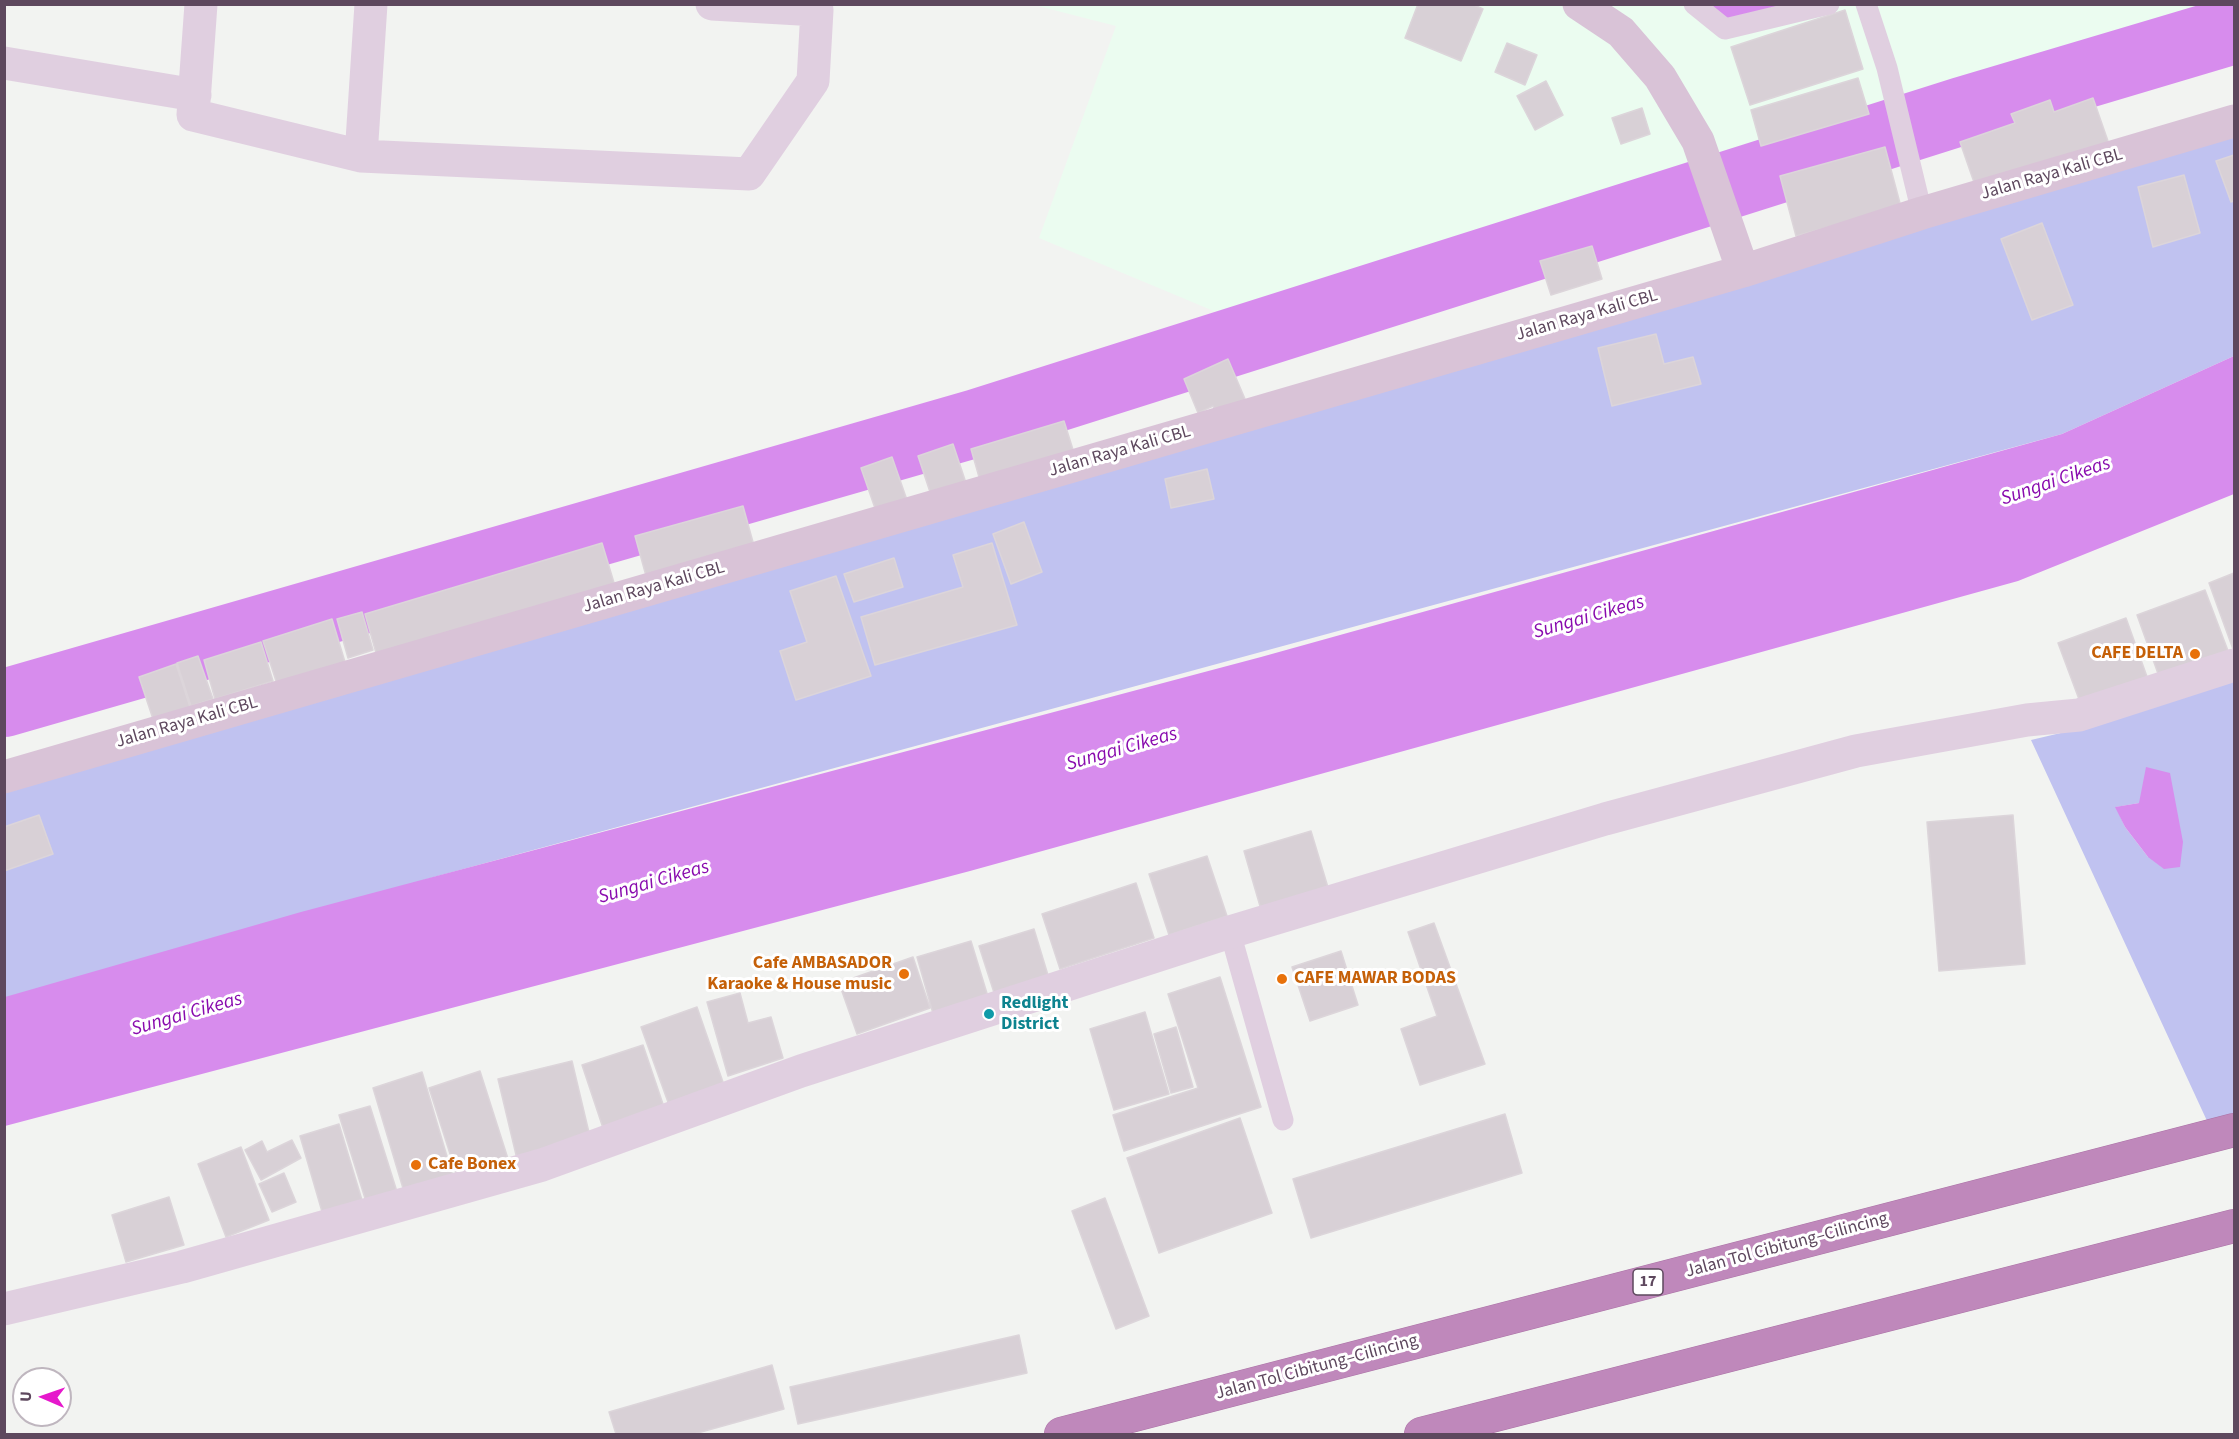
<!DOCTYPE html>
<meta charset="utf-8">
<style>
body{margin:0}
#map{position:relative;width:2239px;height:1439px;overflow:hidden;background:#f2f3f1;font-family:"Source Sans 3",sans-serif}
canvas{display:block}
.frame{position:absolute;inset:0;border:6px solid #5e485e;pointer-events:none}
.north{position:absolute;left:12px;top:1367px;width:60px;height:60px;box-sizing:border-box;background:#fff;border:2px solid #bfb6bf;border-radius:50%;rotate:272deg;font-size:16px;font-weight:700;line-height:24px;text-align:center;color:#5e485e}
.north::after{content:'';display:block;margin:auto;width:21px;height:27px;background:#e618cc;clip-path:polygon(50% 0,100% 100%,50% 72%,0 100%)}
</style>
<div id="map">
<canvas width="2239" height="1439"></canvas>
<div class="frame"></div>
<div class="north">U</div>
</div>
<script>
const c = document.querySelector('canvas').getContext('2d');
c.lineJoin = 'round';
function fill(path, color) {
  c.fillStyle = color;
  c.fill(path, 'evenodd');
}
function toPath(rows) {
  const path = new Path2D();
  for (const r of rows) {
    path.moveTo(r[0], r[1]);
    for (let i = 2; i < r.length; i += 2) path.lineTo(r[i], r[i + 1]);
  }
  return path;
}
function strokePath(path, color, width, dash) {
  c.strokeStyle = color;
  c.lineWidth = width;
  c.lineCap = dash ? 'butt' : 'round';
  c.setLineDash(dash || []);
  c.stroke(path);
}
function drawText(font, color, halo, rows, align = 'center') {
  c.font = font + ' "Source Sans 3",sans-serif';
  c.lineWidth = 6;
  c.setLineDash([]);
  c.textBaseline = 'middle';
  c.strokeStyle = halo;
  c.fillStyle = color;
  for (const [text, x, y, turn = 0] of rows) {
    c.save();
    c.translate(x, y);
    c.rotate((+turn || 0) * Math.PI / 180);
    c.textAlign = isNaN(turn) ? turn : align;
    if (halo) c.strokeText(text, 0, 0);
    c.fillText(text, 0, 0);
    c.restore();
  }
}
fill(toPath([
 [2234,4,2234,30,2115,64,1264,332,1039,238,1116,26,1034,5]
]), '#ebfcf0');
fill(toPath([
 [2234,115,2234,356,2062,434,434,877,5,1003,5,775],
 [2234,673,2234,1130,2214,1136,2031,740,2103,723],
 [2139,803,2148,857,2125,827,2116,807]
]), '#c0c2f0');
fill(toPath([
 [1694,4,1829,5,1725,29],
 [2234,356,2234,494,2018,581,970,871,5,1126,5,997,301,912,1261,657,2062,434],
 [2146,767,2170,773,2183,842,2180,867,2164,869,2148,857,2125,827,2115,807,2139,803]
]), '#d78ced');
strokePath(toPath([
 [4,703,977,423,1962,111,2234,30]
]), '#d78ced', 68);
const building = toPath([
 [1418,4,1472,4,1483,9,1461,61,1405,38,1418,4],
 [1845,10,1863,69,1750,105,1731,47,1845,10],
 [1507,43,1537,55,1525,85,1495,72,1507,43],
 [1858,78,1869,114,1761,146,1751,110,1858,78],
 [1546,81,1563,115,1535,130,1517,96,1546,81],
 [2093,98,2109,144,1977,191,1960,142,2015,123,2011,114,2050,100,2054,112,2093,98],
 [1642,108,1650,134,1621,144,1612,118,1642,108],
 [1885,147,1901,207,1796,236,1780,176,1885,147],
 [2234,155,2234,201,2231,202,2216,161,2234,155],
 [2184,175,2200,233,2153,247,2138,187,2184,175],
 [2042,223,2073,305,2032,320,2001,239,2042,223],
 [1592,246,1602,279,1551,295,1540,261,1592,246],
 [1656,334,1664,364,1693,357,1701,384,1612,406,1598,348,1656,334],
 [1228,359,1248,406,1219,419,1213,406,1198,413,1184,379,1228,359],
 [1064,421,1075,456,981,484,971,449,1064,421],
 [953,444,969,492,934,504,918,456,953,444],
 [892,457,908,503,877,514,861,468,892,457],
 [1207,469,1214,499,1171,508,1165,479,1207,469],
 [743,506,756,553,648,583,635,536,743,506],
 [1024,522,1042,572,1011,584,993,534,1024,522],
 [602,543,618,596,380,667,365,614,602,543],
 [992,543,1017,625,875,665,861,617,963,587,953,555,992,543],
 [894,558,903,587,854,602,844,574,894,558],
 [2234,573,2234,652,2209,583,2234,573],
 [836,576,871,676,796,700,780,651,807,642,790,591,836,576],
 [2205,590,2230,656,2161,682,2137,615,2205,590],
 [362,612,373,650,348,658,337,619,362,612],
 [2126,618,2150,685,2083,710,2058,643,2126,618],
 [332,619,345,662,277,684,263,641,332,619],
 [261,642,273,681,215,699,204,660,261,642],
 [198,656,213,699,191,706,177,663,198,656],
 [176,664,190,707,153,719,139,677,176,664],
 [39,815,53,854,4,871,4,827,39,815],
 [2013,815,2025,964,1939,971,1927,822,2013,815],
 [1311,831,1330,894,1262,913,1244,851,1311,831],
 [1207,856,1227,916,1169,935,1149,874,1207,856],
 [1136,883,1154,938,1060,969,1042,914,1136,883],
 [1434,923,1485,1064,1420,1085,1401,1029,1437,1016,1408,932,1434,923],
 [1034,929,1051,985,997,1002,979,946,1034,929],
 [971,941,989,1000,934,1017,917,957,971,941],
 [1341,951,1358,1005,1310,1021,1292,967,1341,951],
 [913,957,930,1008,857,1034,839,983,913,957],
 [1220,977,1261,1107,1124,1151,1113,1115,1198,1088,1168,994,1220,977],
 [740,993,748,1023,771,1017,783,1058,728,1076,707,1002,740,993],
 [697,1007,724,1085,669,1105,641,1027,697,1007],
 [1145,1012,1169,1094,1114,1110,1090,1029,1145,1012],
 [1176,1027,1193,1087,1171,1093,1154,1034,1176,1027],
 [643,1045,666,1113,605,1134,582,1065,643,1045],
 [572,1061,591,1141,517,1159,498,1079,572,1061],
 [480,1071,510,1165,459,1182,429,1088,480,1071],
 [422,1072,454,1180,405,1195,373,1088,422,1072],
 [370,1106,399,1198,368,1208,339,1115,370,1106],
 [1505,1114,1522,1173,1311,1238,1293,1179,1505,1114],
 [1240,1118,1272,1213,1159,1253,1127,1158,1240,1118],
 [339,1124,365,1210,325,1222,300,1136,339,1124],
 [292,1140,301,1158,261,1180,245,1150,262,1141,267,1152,292,1140],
 [241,1147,269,1220,226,1237,198,1164,241,1147],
 [284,1173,296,1202,272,1212,259,1184,284,1173],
 [169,1197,184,1245,126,1262,112,1215,169,1197],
 [1105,1198,1149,1316,1116,1329,1072,1211,1105,1198],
 [1019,1335,1027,1373,798,1424,790,1387,1019,1335],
 [772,1365,784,1409,694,1434,616,1434,609,1412,772,1365]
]);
fill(building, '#d8d0d6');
strokePath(building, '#dcd5da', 1.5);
const highway = toPath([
 [1061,1434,2234,1130],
 [1421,1434,2234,1226]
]);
strokePath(highway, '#ab73a6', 34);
strokePath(toPath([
 [1694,4,1725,29,1829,4],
 [1866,4,1887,68,1922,213],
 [1230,932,1283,1120]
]), '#e0cfe0', 21);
strokePath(toPath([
 [201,4,193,115,361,156,749,174,813,81,817,10,712,4],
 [4,63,195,95],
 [361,156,371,4],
 [4,1309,182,1267,542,1165,801,1071,1230,932,1605,819,1856,751,2027,720,2079,715,2234,665]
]), '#e0cfe0', 33);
strokePath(toPath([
 [1579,4,1621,32,1660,77,1698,141,1743,271],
 [4,777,1743,271,1922,213,2234,121]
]), '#d9c3d7', 33);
strokePath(highway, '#bf88bb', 33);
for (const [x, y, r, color] of [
 [2195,654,6,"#e8710a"],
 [904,974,6,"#e8710a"],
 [1282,979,6,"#e8710a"],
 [989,1014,6,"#0f9aa8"],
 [416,1165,6,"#e8710a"]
]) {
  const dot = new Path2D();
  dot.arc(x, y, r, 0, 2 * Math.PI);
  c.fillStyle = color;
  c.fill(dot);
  strokePath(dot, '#fff', 2);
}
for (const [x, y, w] of [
 [1648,1282,30]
]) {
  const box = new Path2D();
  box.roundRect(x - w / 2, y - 13, w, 26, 4.5);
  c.fillStyle = '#fff';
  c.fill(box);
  strokePath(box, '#5e485e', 1.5);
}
drawText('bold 16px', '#5e485e', null, [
 ["17",1648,1282]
]);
drawText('18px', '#5e485e', '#fff', [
 ["Jalan Raya Kali CBL",2052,175,-16],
 ["Jalan Raya Kali CBL",1587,316,-16],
 ["Jalan Raya Kali CBL",1120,452,-16],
 ["Jalan Raya Kali CBL",654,588,-16],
 ["Jalan Raya Kali CBL",187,723,-16],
 ["Jalan Tol Cibitung–Cilincing",1787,1246,-15],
 ["Jalan Tol Cibitung–Cilincing",1317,1368,-15]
]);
drawText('bold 18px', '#c56008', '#fff', [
 ["CAFE DELTA",2183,654],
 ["Cafe AMBASADOR",892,964],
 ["Karaoke & House music",892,985],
 ["CAFE MAWAR BODAS",1294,979,"left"],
 ["Cafe Bonex",428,1165,"left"]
], 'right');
drawText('bold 18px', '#0d838f', '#fff', [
 ["Redlight",1001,1004],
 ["District",1001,1025]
], 'left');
drawText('italic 20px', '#890bae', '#fff', [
 ["Sungai Cikeas",2056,482,-19],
 ["Sungai Cikeas",1589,618,-16],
 ["Sungai Cikeas",1122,750,-16],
 ["Sungai Cikeas",654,883,-16],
 ["Sungai Cikeas",187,1015,-16]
]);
</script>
